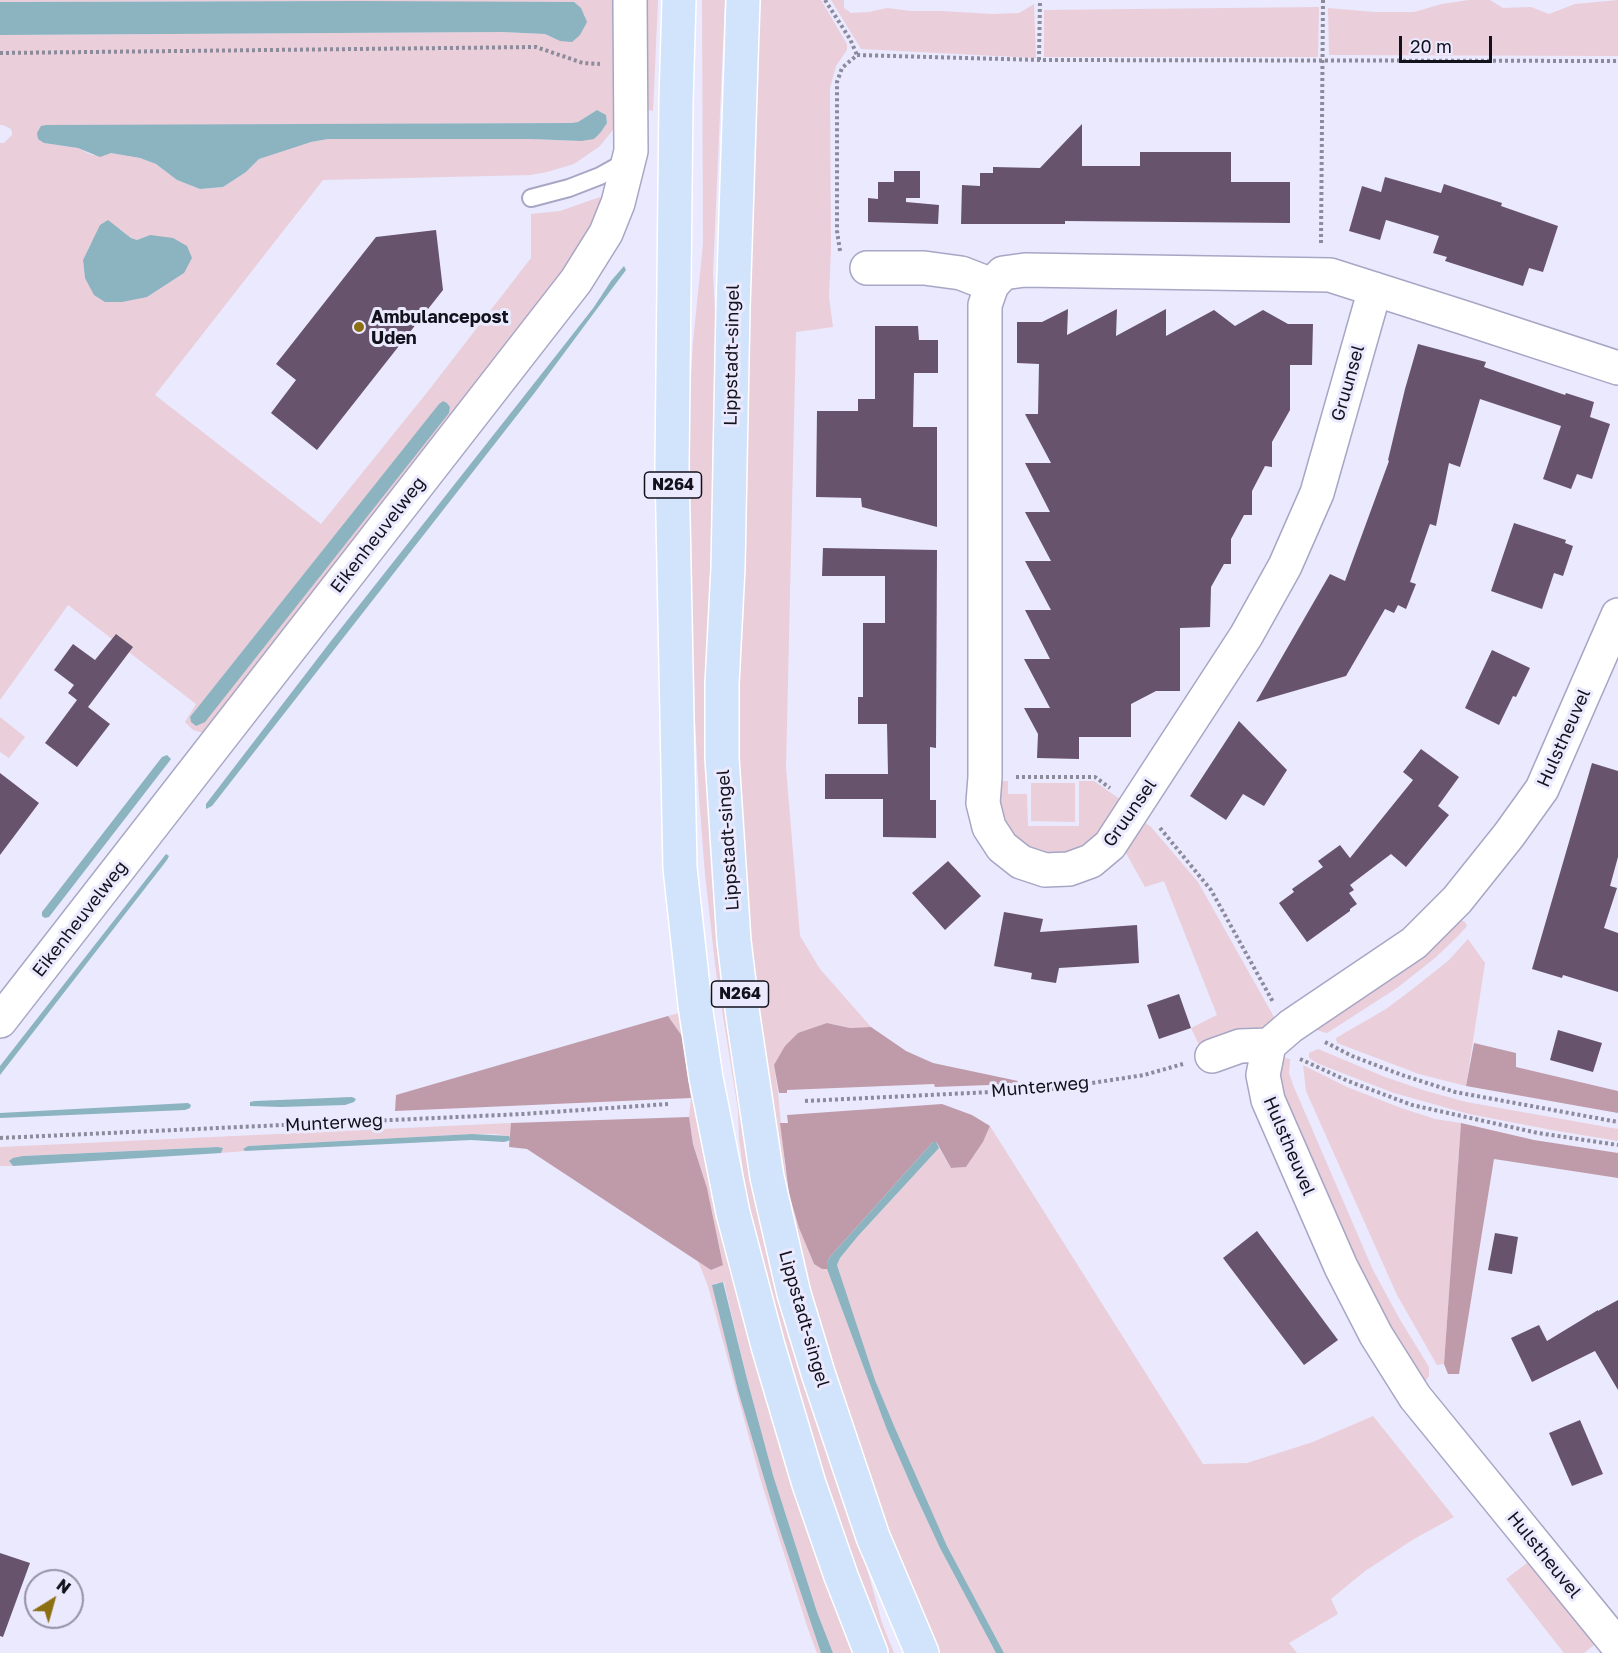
<!DOCTYPE html>
<style>
body{margin:0}
#map{position:relative;width:1618px;height:1653px;overflow:hidden;background:#eae9fe;font-family:"Golos Text",sans-serif}
canvas{display:block}
.north{position:absolute;left:24px;top:1569px;width:60px;height:60px;box-sizing:border-box;background:#eae9fe;border:2px solid #9493a4;border-radius:50%;rotate:37deg;font-size:16px;font-weight:700;line-height:24px;text-align:center;color:#12111c}
.north::after{content:'';display:block;margin:auto;width:21px;height:27px;background:#8b6f11;clip-path:polygon(50% 0,100% 100%,50% 72%,0 100%)}
.scale{position:absolute;left:1399px;top:36px;width:93px;height:27px;box-sizing:border-box;border:3px solid #12111c;border-top:0;padding-left:8px;font-size:18px;line-height:21px;white-space:nowrap;color:#12111c;-webkit-text-stroke:4px #eae9fe;paint-order:stroke}
</style>
<div id="map">
<canvas width="1618" height="1653"></canvas>
<div class="north">N</div>
<div class="scale">20 m</div>
</div>
<script>
const c = document.querySelector('canvas').getContext('2d');
c.lineJoin = 'round';
function fill(path, color) {
  c.fillStyle = color;
  c.fill(path, 'evenodd');
}
function toPath(rows) {
  const path = new Path2D();
  for (const r of rows) {
    path.moveTo(r[0], r[1]);
    for (let i = 2; i < r.length; i += 2) path.lineTo(r[i], r[i + 1]);
  }
  return path;
}
function strokePath(path, color, width, dash) {
  c.strokeStyle = color;
  c.lineWidth = width;
  c.lineCap = dash ? 'butt' : 'round';
  c.setLineDash(dash || []);
  c.stroke(path);
}
function drawText(font, color, halo, rows, align = 'center') {
  c.font = font + ' "Golos Text",sans-serif';
  c.lineWidth = 6;
  c.setLineDash([]);
  c.textBaseline = 'middle';
  c.strokeStyle = halo;
  c.fillStyle = color;
  for (const [text, x, y, turn = 0] of rows) {
    c.save();
    c.translate(x, y);
    c.rotate((+turn || 0) * Math.PI / 180);
    c.textAlign = isNaN(turn) ? turn : align;
    if (halo) c.strokeText(text, 0, 0);
    c.fillText(text, 0, 0);
    c.restore();
  }
}
fill(toPath([
 [0,0,619,0,620,121,600,146,574,164,547,172,530,175,323,180,155,395,321,524,429,390,531,258,531,214,560,211,600,197,605,202,586,253,210,735,193,730,185,722,196,704,68,605,0,700,0,143,4,143,12,135,12,132,11,129,3,125,0,125,0,35,502,32,545,34,560,41,580,35,358,1,0,2],
 [597,110,606,115,607,123,601,132,581,141,530,139,328,139,311,142,278,152,259,159,246,172,223,187,200,189,177,180,156,164,140,158,111,153,92,155,78,148,44,143,41,126,571,123,578,122],
 [120,229,131,238,137,240,150,235,184,273,147,297,85,278,83,260,91,243],
 [441,402,447,403,450,407,448,413,196,726,191,722,190,717],
 [645,0,658,0,653,111,642,108],
 [702,0,725,0,713,273,722,450,717,839,841,1473,882,1623,894,1653,879,1653,754,1258,739,1138,738,1110,716,972,705,874,699,797,691,643,689,412,693,342,703,244],
 [761,0,821,0,847,44,847,50,836,66,830,88,831,248,829,297,833,327,796,332,786,768,800,936,820,969,871,1027,850,1028,827,1023,774,1065,778,1093,785,1167,789,1194,799,1228,814,1264,822,1269,827,1269,887,1430,914,1492,940,1548,996,1653,931,1653,925,1641,805,1291,759,1069,731,650,760,13],
 [831,0,844,0,844,8,851,13,869,12,887,8,911,11,941,11,992,14,1019,13,1034,4,1036,58,861,49],
 [1469,0,1490,0,1503,8,1531,7,1549,14,1575,4,1618,0,1618,56,1329,55,1328,8,1374,12,1414,12,1442,4],
 [1319,7,1318,57,1044,57,1044,10],
 [0,717,25,737,9,758,0,752],
 [994,781,1008,781,1008,794,1027,794,1028,826,1079,826,1079,781,1094,781,1124,802,1080,857,1037,856,1004,832],
 [1031,783,1075,783,1075,822,1031,821],
 [1140,819,1151,827,1198,882,1274,1017,1261,1032,1202,1051,1191,1028,1217,1015,1164,881,1145,887,1122,846],
 [1457,919,1465,922,1467,926,1458,936,1435,958,1397,988,1327,1033,1316,1030,1311,1025],
 [1468,939,1485,963,1466,1086,1419,1074,1337,1043,1336,1038,1386,1009,1410,991,1448,961],
 [687,1011,861,1653,833,1653,817,1612,773,1475,747,1379,724,1282,713,1284,738,1391,777,1522,821,1653,817,1653,808,1629,760,1478,708,1286,698,1261,711,1270,723,1264,707,1188,693,1143,689,1117,691,1098,682,1036,668,1016],
 [1318,1049,1385,1077,1426,1091,1466,1102,1618,1129,1618,1141,1552,1130,1469,1114,1394,1093,1319,1064,1309,1058,1309,1053],
 [1279,1057,1290,1059,1289,1073,1293,1085,1373,1270,1399,1318,1429,1367,1429,1376,1425,1382,1420,1383,1383,1325,1279,1092],
 [1303,1065,1347,1087,1401,1108,1435,1119,1461,1123,1444,1364,1437,1365,1397,1295,1306,1091],
 [511,1123,510,1138,509,1136,494,1134,472,1134,248,1146,243,1149,245,1151,221,1153,223,1148,217,1147,23,1156,10,1163,13,1166,0,1166,0,1147],
 [990,1126,1203,1464,1247,1463,1313,1442,1373,1416,1454,1517,1414,1539,1365,1571,1331,1599,1338,1614,1289,1643,1297,1653,1004,1653,947,1546,895,1428,875,1380,837,1265,840,1258,858,1236,939,1148,951,1168,966,1167,983,1142],
 [1531,1560,1599,1641,1584,1653,1564,1653,1506,1579]
]), '#eaced9');
fill(toPath([
 [668,1016,682,1036,691,1098,395,1111,396,1095],
 [827,1023,850,1028,871,1027,906,1051,933,1063,1018,1081,1016,1084,935,1087,934,1084,787,1090,787,1093,779,1093,774,1065,785,1046,798,1033],
 [1474,1043,1516,1053,1516,1067,1618,1091,1618,1113,1466,1086],
 [942,1104,972,1115,990,1126,983,1142,966,1167,951,1168,938,1145,936,1142,933,1142,829,1258,827,1263,827,1269,822,1269,814,1264,799,1228,789,1194,780,1123,788,1123,787,1115],
 [689,1117,693,1144,707,1188,723,1265,711,1270,527,1149,509,1147,511,1123],
 [1461,1123,1534,1140,1618,1153,1618,1178,1494,1159,1459,1374,1448,1374,1444,1364]
]), '#bf9baa');
fill(toPath([
 [358,1,574,2,581,8,587,22,580,35,572,42,560,41,545,34,502,32,0,35,0,2],
 [597,110,606,115,607,123,601,132,594,139,581,141,530,139,328,139,311,142,259,159,246,172,223,187,200,189,177,180,156,164,140,158,111,153,100,157,78,148,44,143,38,139,37,133,41,126,46,125,571,123,578,122],
 [108,220,131,238,137,240,150,235,173,238,187,246,192,258,184,273,147,297,122,302,105,302,94,295,85,278,83,260,100,225],
 [624,266,626,270,608,294,536,391,212,806,206,809,206,804,331,641,562,348,594,307,611,281],
 [443,401,447,403,450,407,449,413,205,722,196,726,191,722,190,717,439,404],
 [167,755,171,759,168,763,49,917,45,918,42,916,42,912,162,757],
 [166,854,169,856,167,860,0,1075,0,1066],
 [352,1097,356,1099,354,1102,345,1105,281,1107,250,1106,250,1102,255,1101],
 [188,1103,191,1105,190,1108,185,1110,0,1118,0,1113],
 [472,1134,509,1136,511,1140,504,1142,471,1140,245,1151,243,1149,248,1146],
 [933,1142,936,1142,939,1148,858,1236,840,1258,837,1265,875,1380,895,1428,947,1546,1004,1653,996,1653,940,1548,914,1492,887,1430,827,1269,827,1263,829,1258],
 [218,1147,223,1148,221,1153,13,1166,9,1161,13,1158,23,1156],
 [723,1282,747,1379,773,1475,817,1612,833,1653,821,1653,777,1522,738,1391,712,1285]
]), '#8bb3c0');
fill(toPath([
 [1082,124,1082,166,1140,166,1140,152,1231,152,1231,182,1290,182,1290,223,1065,221,1065,224,961,224,962,185,980,186,980,173,993,173,993,167,1040,168],
 [894,171,920,171,920,198,906,198,906,202,939,205,938,224,868,222,868,198,878,199,878,182,894,182],
 [1385,177,1441,193,1444,184,1502,203,1501,206,1558,226,1543,272,1529,268,1523,286,1445,261,1447,257,1433,253,1439,236,1386,220,1380,240,1349,231,1362,186,1381,192],
 [436,230,443,290,317,450,271,413,296,380,276,364,376,237],
 [1068,309,1067,335,1117,309,1116,336,1166,309,1166,336,1214,310,1235,326,1263,310,1288,324,1313,324,1312,365,1290,365,1290,410,1272,442,1272,467,1265,466,1252,491,1252,515,1244,515,1231,539,1231,564,1224,564,1211,587,1210,627,1180,628,1180,691,1156,691,1131,704,1131,737,1079,737,1079,759,1037,758,1038,734,1024,708,1050,708,1024,659,1050,659,1025,610,1051,610,1025,561,1051,561,1025,512,1050,512,1025,463,1051,463,1025,414,1038,414,1039,364,1017,363,1017,322,1042,322],
 [875,326,918,326,919,340,938,340,938,373,914,373,913,427,937,427,937,527,862,507,861,498,816,497,817,411,858,411,858,399,875,399],
 [1418,344,1486,362,1484,367,1565,395,1566,393,1594,402,1590,417,1610,424,1592,479,1577,474,1571,489,1543,479,1561,426,1480,399,1460,467,1449,463,1436,526,1430,524,1410,582,1416,584,1406,609,1398,605,1394,613,1385,609,1346,676,1256,702,1330,574,1345,581,1389,461,1388,460,1405,389],
 [1514,523,1566,540,1565,543,1573,546,1563,576,1554,573,1542,609,1491,591],
 [823,548,937,550,936,748,930,747,930,800,936,800,936,838,883,837,883,799,825,799,825,774,888,774,887,724,858,724,858,697,863,697,863,623,885,623,885,576,822,576],
 [116,634,133,647,88,707,110,724,77,767,45,743,77,700,68,693,74,685,54,670,73,644,95,660],
 [1492,650,1530,668,1516,697,1513,696,1499,725,1465,708],
 [1239,721,1287,770,1264,806,1243,794,1226,820,1190,796],
 [1421,749,1459,777,1438,806,1449,815,1406,867,1391,854,1350,885,1354,890,1349,893,1357,904,1350,909,1350,911,1307,942,1279,903,1294,892,1292,889,1323,867,1318,861,1340,845,1350,858,1413,780,1403,772],
 [1592,763,1618,771,1618,857,1610,886,1617,888,1604,928,1618,933,1618,992,1563,975,1562,978,1532,969],
 [0,773,39,803,0,855],
 [948,861,981,896,945,930,912,893],
 [1004,912,1043,919,1040,932,1137,925,1139,963,1059,968,1056,983,1031,979,1032,973,994,966],
 [1179,994,1191,1028,1159,1039,1147,1005],
 [1558,1030,1602,1043,1593,1072,1550,1060],
 [1257,1231,1338,1340,1304,1365,1223,1258],
 [1495,1233,1518,1237,1512,1274,1488,1270],
 [1618,1300,1618,1390,1595,1351,1532,1382,1511,1338,1539,1325,1547,1341,1598,1310,1598,1311],
 [1580,1420,1603,1474,1572,1486,1549,1433],
 [0,1553,30,1563,3,1637,0,1636]
]), '#67536c');
const lane = toPath([
 [531,198,569,188,600,176,627,161]
]);
const street = toPath([
 [867,268,924,268,961,273,992,285],
 [1375,289,1317,493,1285,566,1246,636,1110,845,1091,861,1069,869,1045,870,1021,862,1002,847,989,827,983,803,985,777,985,305,992,285,1003,273,1025,270,1330,275,1465,318,1618,368],
 [1618,615,1542,789,1509,835,1457,900,1414,943,1291,1026,1269,1045,1263,1075,1268,1100,1341,1267,1376,1335,1415,1397,1618,1646],
 [0,1021,576,281,606,233,618,203,631,151,630,0],
 [1212,1056,1240,1046,1269,1045]
]);
const primary = toPath([
 [679,0,676,101,672,467,680,868,695,1005,706,1078,733,1213,768,1346,809,1484,841,1576,871,1653],
 [743,0,733,308,728,568,722,684,722,758,734,941,743,1016,767,1177,794,1294,818,1373,873,1537,922,1653]
]);
strokePath(lane, '#a7a6c5', 20);
strokePath(street, '#a7a6c5', 36);
strokePath(primary, '#fff', 36);
strokePath(toPath([
 [825,0,850,39,857,55],
 [0,53,536,47,583,63,600,64],
 [1039,60,1040,0],
 [1321,243,1323,0],
 [840,251,837,231,837,82,842,68,857,55,1039,60,1618,61],
 [1016,777,1095,777,1110,788],
 [1160,828,1211,890,1273,1002],
 [1325,1042,1352,1056,1402,1075,1455,1092,1618,1122],
 [1300,1059,1348,1081,1412,1105,1538,1133,1618,1145],
 [805,1101,1053,1089,1144,1075,1183,1064],
 [0,1138,523,1114,668,1104]
]), '#8c8b9c', 4, [3, 3]);
strokePath(lane, '#fff', 16);
strokePath(street, '#fff', 33);
strokePath(primary, '#d1e4fb', 33);
for (const [x, y, r, color] of [
 [359,327,6,"#8b6f11"]
]) {
  const dot = new Path2D();
  dot.arc(x, y, r, 0, 2 * Math.PI);
  c.fillStyle = color;
  c.fill(dot);
  strokePath(dot, '#eae9fe', 2);
}
for (const [x, y, w] of [
 [673,485,57],
 [740,994,57]
]) {
  const box = new Path2D();
  box.roundRect(x - w / 2, y - 13, w, 26, 4.5);
  c.fillStyle = '#eae9fe';
  c.fill(box);
  strokePath(box, '#12111c', 1.5);
}
drawText('bold 16px', '#12111c', null, [
 ["N264",673,485],
 ["N264",740,994]
]);
drawText('bold 18px', '#12111c', '#eae9fe', [
 ["Ambulancepost",371,317],
 ["Uden",371,338]
], 'left');
drawText('18px', '#12111c', '#eae9fe', [
 ["Lippstadt-singel",732,355,-89],
 ["Gruunsel",1348,383,-74],
 ["Eikenheuvelweg",378,535,-52],
 ["Hulstheuvel",1564,738,-66],
 ["Gruunsel",1130,813,-55],
 ["Lippstadt-singel",728,840,-94],
 ["Eikenheuvelweg",80,919,-52],
 ["Munterweg",1040,1087,-5],
 ["Munterweg",334,1123,-3],
 ["Hulstheuvel",1289,1146,67],
 ["Lippstadt-singel",804,1319,74],
 ["Hulstheuvel",1544,1555,51]
]);
</script>
